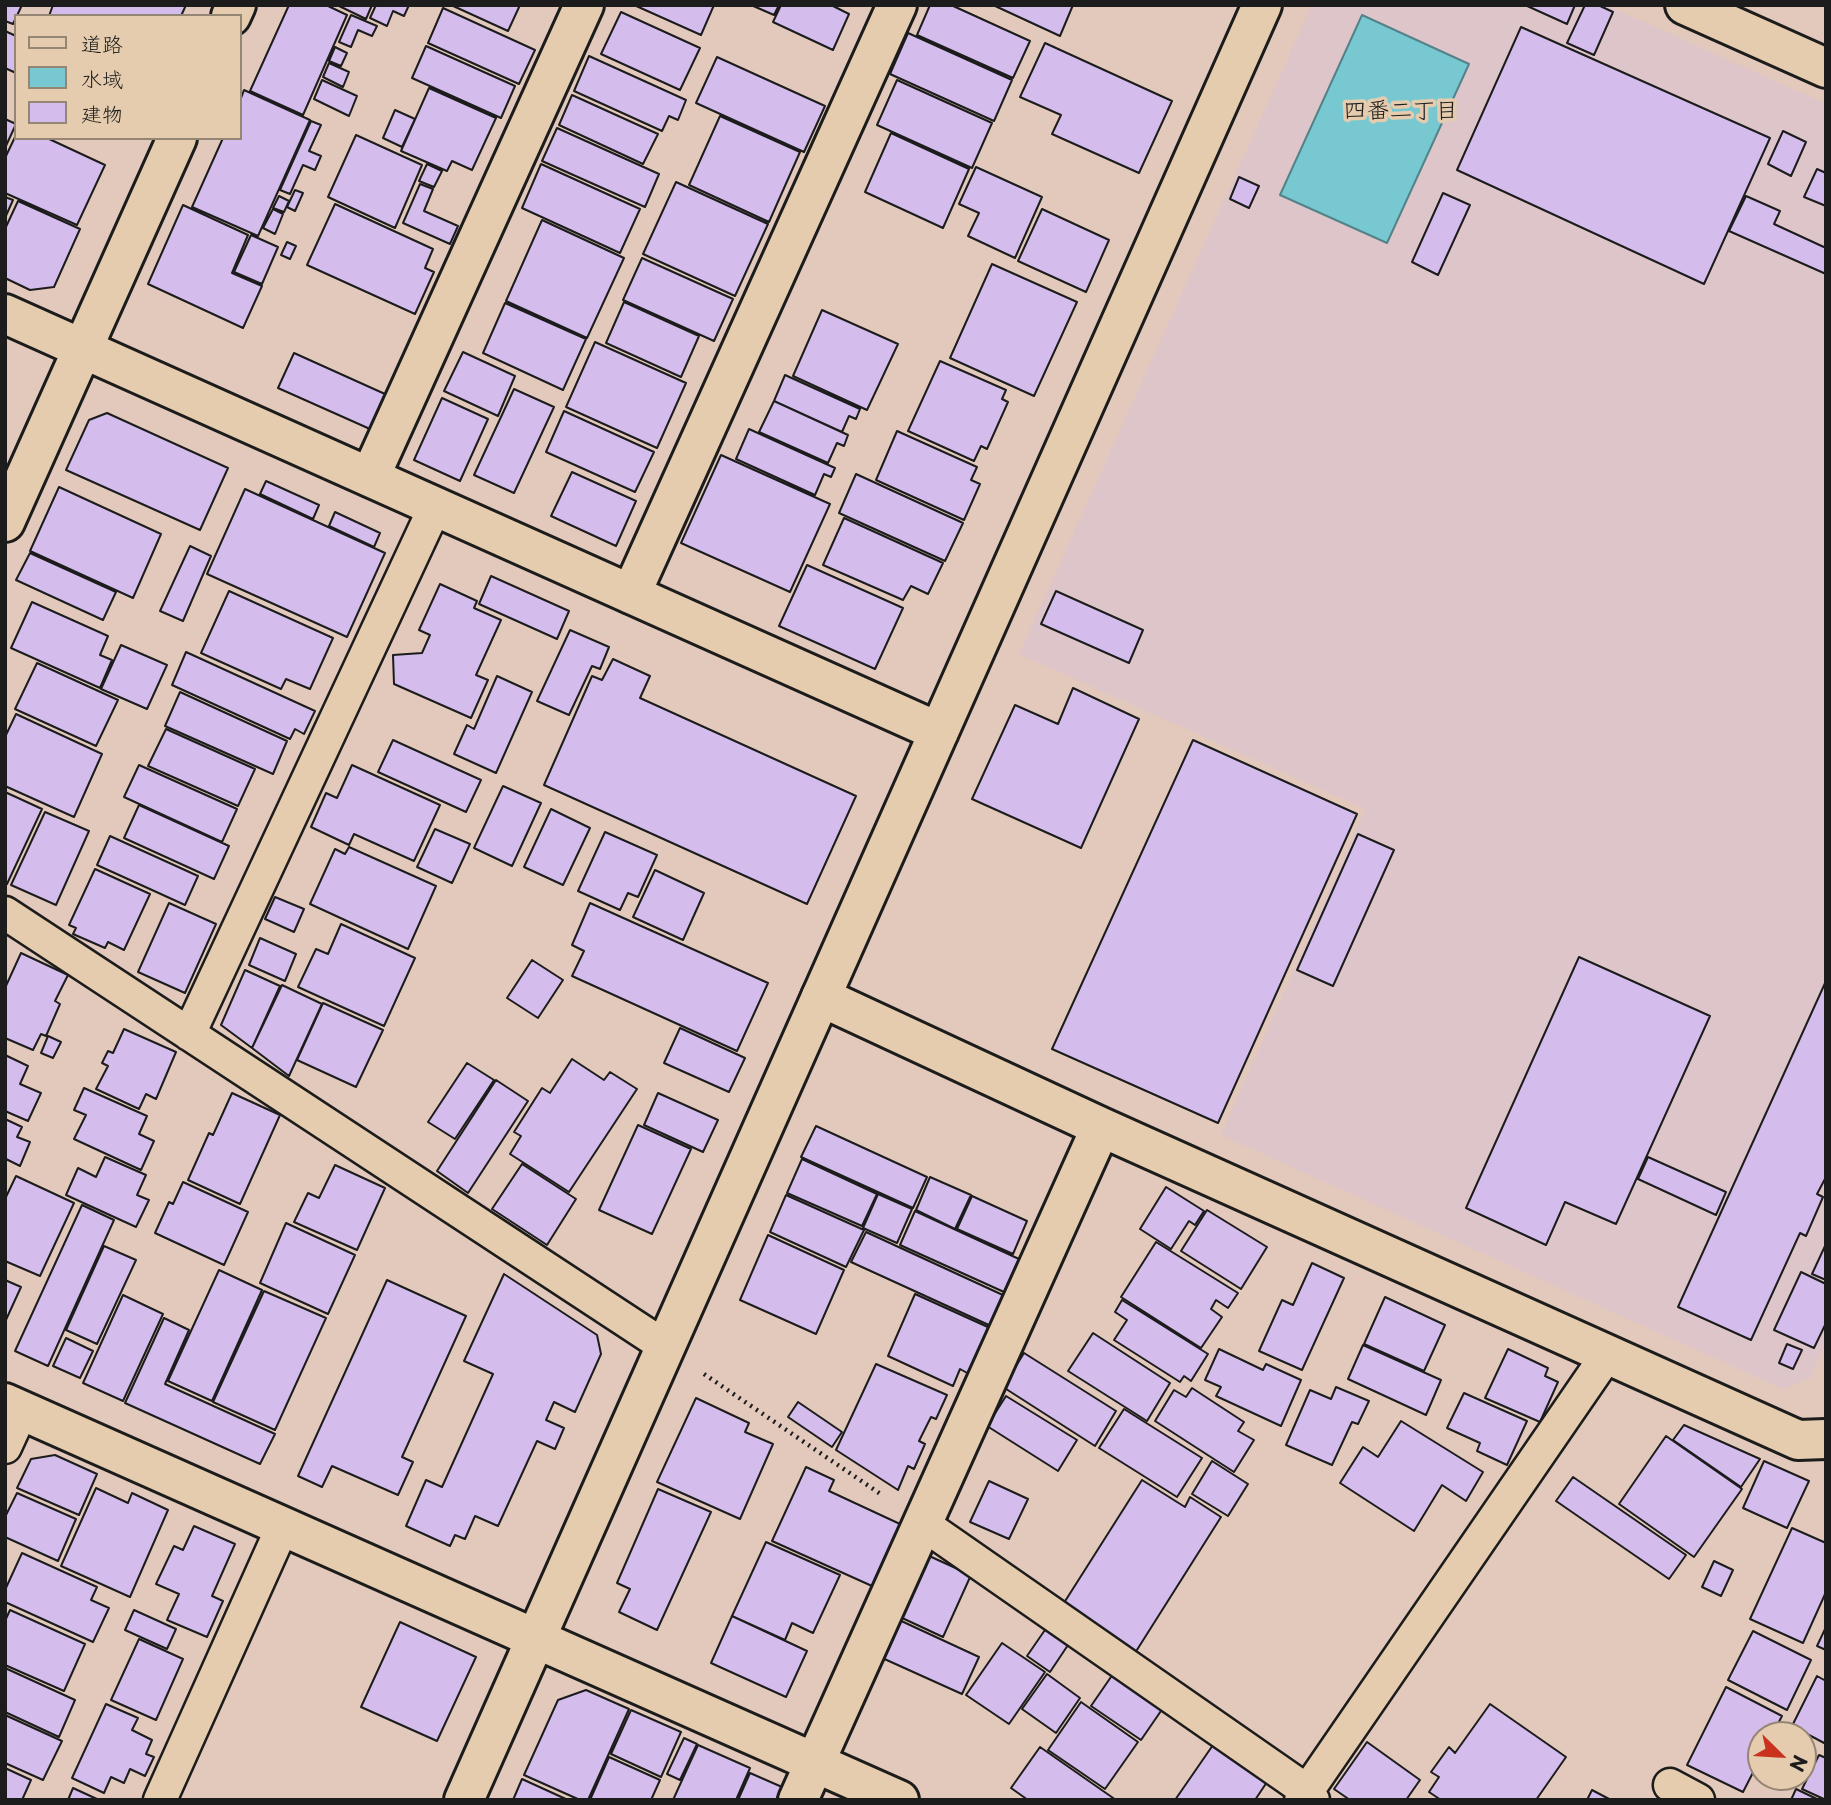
<!DOCTYPE html>
<meta charset="utf-8">
<style>
body{margin:0}
#map{position:relative;width:1831px;height:1805px;overflow:hidden;background:#e2c9bb;font-family:"Playpen Sans","Klee One",sans-serif}
canvas{display:block}
.frame{position:absolute;inset:0;border:7px solid #1c1c1c;pointer-events:none}
.legend{position:absolute;left:14px;top:14px;width:228px;height:126px;box-sizing:border-box;background:#e6ccae;border:2px solid #958674;margin:0;padding:9px 12px;list-style:none;font-size:21px;color:#1c1c1c}
.legend li{display:flex;align-items:center;gap:14px;height:35px}
.legend b{width:35px;border:2px solid #958674}
.north{position:absolute;left:1747px;top:1721px;width:70px;height:70px;box-sizing:border-box;background:#e6ccae;border:2px solid #958674;border-radius:50%;rotate:114deg;font-size:19px;font-weight:700;line-height:28px;text-align:center;color:#1c1c1c}
.north::after{content:'';display:block;margin:auto;width:24px;height:32px;background:#c8321e;clip-path:polygon(50% 0,100% 100%,50% 72%,0 100%)}
</style>
<div id="map">
<canvas width="1831" height="1805"></canvas>
<div class="frame"></div>
<ul class="legend">
<li><b style="height:9px;background:#e6ccae"></b>道路</li>
<li><b style="height:19px;background:#77c8d1"></b>水域</li>
<li><b style="height:19px;background:#d4bded"></b>建物</li>
</ul>
<div class="north">N</div>
</div>
<script>
const c = document.querySelector('canvas').getContext('2d');
c.lineJoin = 'round';
function fill(path, color) {
  c.fillStyle = color;
  c.fill(path, 'evenodd');
}
function toPath(rows) {
  const path = new Path2D();
  for (const r of rows) {
    path.moveTo(r[0], r[1]);
    for (let i = 2; i < r.length; i += 2) path.lineTo(r[i], r[i + 1]);
  }
  return path;
}
function strokePath(path, color, width, dash) {
  c.strokeStyle = color;
  c.lineWidth = width;
  c.lineCap = dash ? 'butt' : 'round';
  c.setLineDash(dash || []);
  c.stroke(path);
}
function drawText(font, color, halo, rows, align = 'center') {
  c.font = font + ' "Playpen Sans","Klee One",sans-serif';
  c.lineWidth = 7;
  c.setLineDash([]);
  c.textBaseline = 'middle';
  c.strokeStyle = halo;
  c.fillStyle = color;
  for (const [text, x, y, turn = 0] of rows) {
    c.save();
    c.translate(x, y);
    c.rotate((+turn || 0) * Math.PI / 180);
    c.textAlign = isNaN(turn) ? turn : align;
    if (halo) c.strokeText(text, 0, 0);
    c.fillText(text, 0, 0);
    c.restore();
  }
}
fill(toPath([
 [1312,5,1606,5,1826,104,1826,1343,1810,1378,1783,1389,1221,1135,1365,809,1019,654]
]), '#dec5ca');
const water = toPath([
 [1362,15,1469,64,1387,243,1280,195,1362,15]
]);
fill(water, '#77c8d1');
strokePath(water, '#538389', 2);
const building = toPath([
 [5,5,22,5,13,24,5,21,5,5],
 [53,5,186,5,181,16,49,16,53,5],
 [289,5,326,5,347,15,303,115,250,91,289,5],
 [337,5,372,5,366,19,337,5],
 [376,5,409,5,404,16,393,11,387,26,370,18,376,5],
 [451,5,520,5,508,31,451,5],
 [634,5,714,5,701,35,634,5],
 [751,5,779,5,774,15,751,5],
 [781,5,831,5,849,14,833,50,773,22,781,5],
 [930,5,951,5,1030,41,1013,78,917,35,930,5],
 [993,5,1073,5,1060,36,993,5],
 [1525,5,1575,5,1567,24,1525,5],
 [1585,5,1598,5,1613,12,1594,55,1567,43,1585,5],
 [443,8,535,50,519,84,428,43,443,8],
 [621,12,700,48,680,90,601,54,621,12],
 [351,15,377,26,372,36,358,30,351,47,339,42,351,15],
 [1521,27,1770,138,1704,284,1457,170,1521,27],
 [5,31,16,36,16,73,5,68,5,31],
 [908,33,1012,80,994,121,890,74,908,33],
 [1045,43,1172,101,1139,173,1052,134,1061,115,1020,97,1045,43],
 [426,46,515,86,501,118,412,78,426,46],
 [335,47,347,53,341,66,329,61,335,47],
 [589,56,686,100,678,120,669,116,662,131,574,91,589,56],
 [717,57,825,106,804,152,696,103,717,57],
 [329,63,349,72,343,87,323,77,329,63],
 [322,80,357,96,349,116,314,99,322,80],
 [897,80,992,123,972,168,877,125,897,80],
 [429,88,496,118,472,170,452,161,447,171,401,151,429,88],
 [244,90,310,120,258,236,192,207,223,138,240,138,240,101,244,90],
 [572,95,658,134,643,164,559,125,572,95],
 [395,110,415,119,402,147,383,138,395,110],
 [720,116,800,152,769,222,689,185,720,116],
 [5,119,16,124,5,148,5,119],
 [311,121,321,125,309,151,321,156,315,170,303,165,290,194,280,190,311,121],
 [557,128,659,174,645,207,542,161,557,128],
 [1783,131,1806,142,1791,176,1768,164,1783,131],
 [891,133,969,169,943,228,865,192,891,133],
 [16,135,16,138,47,138,105,165,77,225,5,193,5,158,16,135],
 [356,135,422,165,395,228,328,197,356,135],
 [427,164,442,171,434,187,419,181,427,164],
 [541,164,640,209,620,253,522,208,541,164],
 [976,167,1042,197,1015,258,968,236,979,213,959,204,976,167],
 [1817,169,1826,173,1826,206,1804,197,1817,169],
 [1239,177,1259,186,1249,208,1230,199,1239,177],
 [676,182,768,224,735,296,643,254,676,182],
 [420,184,433,189,424,211,458,226,450,244,403,223,420,184],
 [295,190,303,193,295,211,287,207,295,190],
 [1443,193,1470,205,1438,275,1412,262,1443,193],
 [279,196,289,201,284,212,273,208,279,196],
 [1746,196,1780,211,1774,224,1826,248,1826,274,1729,231,1746,196],
 [5,197,13,200,5,218,5,197],
 [18,201,80,229,54,287,30,290,5,278,5,229,18,201],
 [335,204,433,249,425,268,434,272,415,314,307,265,335,204],
 [183,205,248,235,232,273,262,286,243,328,148,284,183,205],
 [273,209,283,214,275,234,263,228,273,209],
 [1042,209,1109,240,1086,292,1018,261,1042,209],
 [542,220,624,258,587,338,506,301,542,220],
 [251,235,278,247,262,284,234,272,251,235],
 [287,242,296,246,290,259,281,255,287,242],
 [642,258,733,299,714,341,623,300,642,258],
 [992,264,1077,302,1034,396,950,358,992,264],
 [624,302,699,336,681,377,606,343,624,302],
 [505,303,586,339,563,390,483,353,505,303],
 [822,310,898,344,867,410,793,376,822,310],
 [595,342,686,383,657,448,566,407,595,342],
 [463,352,515,376,498,416,444,391,463,352],
 [294,353,385,394,370,429,278,388,294,353],
 [940,361,1006,390,1002,399,1008,402,987,449,981,446,974,461,908,431,940,361],
 [785,375,860,409,856,419,849,416,842,432,774,401,785,375],
 [514,389,554,407,514,493,474,475,514,389],
 [442,398,488,419,460,481,414,460,442,398],
 [774,401,848,435,844,446,837,443,828,463,759,432,774,401],
 [564,411,654,452,635,492,546,452,564,411],
 [107,413,228,468,200,530,66,470,89,420,107,413],
 [749,429,835,468,831,477,824,474,815,495,736,459,749,429],
 [897,431,977,467,971,480,980,484,964,520,876,480,897,431],
 [721,455,830,504,790,592,681,543,721,455],
 [572,472,636,501,616,546,551,516,572,472],
 [856,474,963,523,945,561,839,513,856,474],
 [266,481,319,505,313,519,260,494,266,481],
 [59,487,161,534,133,598,30,551,59,487],
 [245,489,385,553,347,637,207,574,245,489],
 [335,512,380,533,374,547,329,526,335,512],
 [844,518,943,563,928,594,911,586,903,600,823,565,844,518],
 [190,546,211,556,183,621,160,611,190,546],
 [30,553,116,592,103,620,16,580,30,553],
 [807,565,903,608,875,669,779,626,807,565],
 [491,576,569,611,557,639,479,604,491,576],
 [440,584,477,601,474,608,501,620,476,675,488,680,471,718,394,684,393,655,422,653,430,635,419,630,440,584],
 [229,591,333,638,310,689,286,679,281,689,201,653,229,591],
 [1056,591,1143,630,1129,663,1041,624,1056,591],
 [32,602,108,636,100,655,112,660,100,688,11,648,32,602],
 [570,630,609,647,600,669,592,666,569,715,537,701,570,630],
 [121,645,167,665,147,709,101,689,121,645],
 [186,652,315,711,304,734,295,729,290,739,172,685,186,652],
 [613,659,650,676,640,698,856,796,807,904,544,785,592,676,602,680,613,659],
 [37,663,118,700,96,746,15,709,37,663],
 [497,676,532,692,496,773,454,754,467,725,474,729,497,676],
 [1073,688,1139,719,1081,848,972,799,1015,705,1058,724,1073,688],
 [180,692,287,741,273,774,165,726,180,692],
 [16,714,102,754,74,817,5,786,5,737,16,714],
 [166,729,255,769,238,806,148,766,166,729],
 [393,740,481,780,466,812,378,772,393,740],
 [1193,740,1357,814,1218,1123,1052,1049,1193,740],
 [139,765,237,809,222,842,124,797,139,765],
 [352,765,440,805,414,861,354,834,349,845,311,827,326,793,337,798,352,765],
 [503,786,541,803,512,866,474,848,503,786],
 [5,792,42,809,7,884,5,884,5,792],
 [139,805,229,846,214,879,124,838,139,805],
 [551,809,590,828,563,885,524,867,551,809],
 [45,812,89,831,56,905,11,885,45,812],
 [435,829,470,844,452,883,417,867,435,829],
 [605,832,657,855,638,897,628,893,620,910,578,891,605,832],
 [1358,834,1394,850,1333,986,1297,970,1358,834],
 [110,836,198,876,185,905,97,865,110,836],
 [349,847,436,886,408,949,310,904,335,849,345,854,349,847],
 [95,869,150,894,124,950,108,942,105,948,73,934,76,928,69,925,95,869],
 [655,870,704,893,683,940,633,917,655,870],
 [275,897,304,909,294,932,265,919,275,897],
 [169,903,216,924,185,993,138,972,169,903],
 [590,903,768,983,737,1051,572,976,584,951,572,945,590,903],
 [341,924,415,958,384,1026,298,987,316,949,328,954,341,924],
 [260,938,296,954,285,981,249,965,260,938],
 [21,953,68,975,55,1001,60,1004,46,1036,41,1034,33,1050,5,1038,5,988,21,953],
 [1579,957,1710,1016,1616,1224,1565,1202,1546,1245,1466,1208,1579,957],
 [532,960,563,980,538,1018,507,998,532,960],
 [245,970,280,986,252,1048,221,1025,245,970],
 [1826,981,1826,1177,1817,1194,1823,1197,1806,1236,1800,1233,1751,1340,1678,1307,1826,981],
 [282,985,322,1004,289,1076,252,1048,282,985],
 [323,1003,383,1030,356,1087,297,1060,323,1003],
 [680,1028,745,1058,729,1092,664,1063,680,1028],
 [124,1029,176,1052,156,1099,146,1094,139,1109,96,1089,108,1066,102,1063,108,1051,113,1053,124,1029],
 [48,1036,61,1042,53,1058,41,1053,48,1036],
 [5,1055,28,1066,20,1084,41,1093,28,1121,5,1111,5,1055],
 [572,1059,604,1080,610,1072,637,1089,569,1192,510,1154,521,1136,514,1132,542,1088,550,1093,572,1059],
 [467,1063,494,1080,455,1139,428,1122,467,1063],
 [496,1080,528,1101,468,1193,437,1171,496,1080],
 [84,1088,147,1116,139,1134,154,1141,141,1170,74,1139,86,1115,74,1110,84,1088],
 [232,1093,280,1115,240,1204,188,1180,209,1133,213,1135,232,1093],
 [658,1093,718,1120,703,1152,644,1125,658,1093],
 [5,1119,22,1127,17,1137,30,1142,20,1166,6,1159,5,1162,5,1119],
 [638,1125,691,1149,652,1234,599,1210,638,1125],
 [816,1126,927,1177,913,1208,801,1157,816,1126],
 [105,1157,146,1175,137,1195,149,1200,136,1227,66,1195,78,1168,96,1177,105,1157],
 [1648,1157,1726,1192,1716,1215,1638,1179,1648,1157],
 [802,1159,877,1194,862,1226,787,1193,802,1159],
 [522,1164,576,1199,547,1245,492,1209,522,1164],
 [335,1165,385,1188,357,1250,294,1222,308,1193,319,1198,335,1165],
 [16,1176,74,1203,40,1276,5,1261,5,1199,16,1176],
 [930,1177,971,1195,955,1229,916,1210,930,1177],
 [183,1182,248,1212,224,1265,155,1233,169,1202,173,1204,183,1182],
 [1166,1187,1204,1211,1195,1225,1189,1221,1171,1249,1140,1229,1166,1187],
 [878,1194,912,1209,897,1243,863,1228,878,1194],
 [786,1195,864,1230,846,1267,770,1232,786,1195],
 [972,1196,1027,1221,1013,1254,957,1229,972,1196],
 [82,1205,114,1220,48,1366,15,1351,82,1205],
 [1207,1210,1267,1247,1241,1289,1181,1251,1207,1210],
 [915,1211,1019,1259,1004,1292,900,1245,915,1211],
 [286,1223,355,1255,328,1314,260,1283,286,1223],
 [866,1232,1005,1296,991,1326,851,1262,866,1232],
 [768,1235,844,1270,816,1334,740,1300,768,1235],
 [1156,1242,1238,1293,1228,1308,1216,1300,1211,1309,1222,1317,1201,1348,1121,1297,1156,1242],
 [104,1246,136,1260,97,1344,66,1330,104,1246],
 [1825,1246,1826,1246,1826,1280,1812,1274,1825,1246],
 [1312,1263,1344,1278,1302,1370,1259,1351,1282,1300,1293,1305,1312,1263],
 [219,1270,262,1290,212,1401,168,1381,219,1270],
 [1801,1272,1826,1284,1826,1323,1814,1348,1774,1330,1801,1272],
 [504,1274,597,1335,601,1354,575,1412,554,1402,546,1420,564,1428,555,1449,537,1441,498,1526,475,1516,465,1539,455,1535,450,1546,406,1526,426,1480,442,1487,493,1374,464,1361,504,1274],
 [5,1280,21,1287,5,1322,5,1280],
 [387,1280,466,1316,402,1457,413,1462,398,1495,332,1466,322,1487,298,1476,387,1280],
 [264,1291,326,1318,275,1430,213,1402,264,1291],
 [915,1294,990,1328,969,1374,960,1369,953,1386,888,1356,915,1294],
 [123,1295,163,1314,123,1401,83,1383,123,1295],
 [1385,1297,1445,1325,1424,1371,1364,1344,1385,1297],
 [1122,1300,1208,1354,1191,1381,1184,1376,1180,1382,1114,1340,1127,1320,1115,1312,1122,1300],
 [164,1318,189,1330,165,1384,275,1434,260,1464,125,1403,164,1318],
 [1093,1333,1170,1383,1147,1421,1068,1371,1093,1333],
 [66,1338,93,1351,80,1378,53,1366,66,1338],
 [1787,1344,1802,1350,1793,1369,1779,1363,1787,1344],
 [1363,1345,1441,1380,1426,1415,1348,1379,1363,1345],
 [1219,1349,1263,1370,1266,1364,1301,1380,1281,1426,1216,1396,1221,1387,1205,1380,1219,1349],
 [1508,1349,1548,1368,1545,1376,1558,1382,1540,1422,1485,1398,1508,1349],
 [1024,1353,1116,1411,1095,1446,1003,1387,1024,1353],
 [876,1364,947,1395,936,1419,931,1417,919,1441,925,1444,914,1469,908,1466,898,1490,836,1450,876,1364],
 [1336,1387,1369,1401,1358,1424,1352,1422,1332,1465,1286,1445,1310,1390,1331,1399,1336,1387],
 [1192,1388,1244,1422,1238,1431,1254,1440,1234,1472,1155,1421,1174,1390,1186,1397,1192,1388],
 [1464,1393,1527,1421,1507,1465,1477,1451,1480,1443,1447,1428,1464,1393],
 [1006,1396,1077,1440,1058,1471,987,1426,1006,1396],
 [696,1398,749,1423,745,1432,773,1444,740,1519,657,1482,696,1398],
 [798,1402,842,1432,832,1447,788,1417,798,1402],
 [1124,1409,1202,1458,1177,1497,1099,1448,1124,1409],
 [1401,1421,1483,1472,1466,1501,1442,1485,1414,1531,1340,1483,1363,1447,1378,1457,1401,1421],
 [1684,1425,1760,1459,1741,1487,1673,1440,1684,1425],
 [1666,1436,1742,1489,1694,1557,1619,1504,1666,1436],
 [55,1455,97,1474,79,1515,17,1488,31,1459,55,1455],
 [1212,1461,1248,1484,1228,1516,1192,1494,1212,1461],
 [1764,1461,1809,1481,1787,1528,1743,1508,1764,1461],
 [806,1467,834,1480,829,1491,900,1524,872,1586,772,1541,806,1467],
 [1573,1477,1686,1555,1669,1579,1556,1501,1573,1477],
 [1142,1480,1185,1507,1190,1497,1221,1517,1135,1653,1062,1606,1142,1480],
 [989,1481,1028,1499,1009,1539,970,1522,989,1481],
 [96,1488,128,1503,132,1493,168,1510,130,1597,61,1566,96,1488],
 [658,1489,711,1512,657,1630,619,1612,630,1589,617,1583,658,1489],
 [17,1493,76,1519,58,1561,5,1537,5,1517,17,1493],
 [194,1526,235,1544,212,1596,223,1601,207,1637,167,1620,179,1594,156,1584,174,1546,183,1550,194,1526],
 [1792,1528,1826,1543,1826,1592,1803,1643,1750,1619,1792,1528],
 [766,1542,840,1575,813,1633,792,1623,785,1640,732,1616,766,1542],
 [22,1553,97,1587,91,1600,109,1608,93,1642,5,1602,5,1590,22,1553],
 [927,1555,971,1575,943,1637,900,1617,927,1555],
 [1714,1561,1733,1570,1721,1596,1702,1587,1714,1561],
 [10,1610,85,1644,64,1691,5,1665,5,1621,10,1610],
 [134,1610,176,1629,167,1649,125,1630,134,1610],
 [732,1616,807,1651,786,1697,711,1663,732,1616],
 [897,1619,979,1657,962,1694,880,1657,897,1619],
 [400,1622,476,1657,437,1741,361,1707,400,1622],
 [1047,1627,1070,1642,1050,1672,1027,1656,1047,1627],
 [1826,1627,1826,1650,1817,1646,1826,1627],
 [1753,1631,1811,1660,1787,1710,1728,1680,1753,1631],
 [139,1639,183,1659,156,1720,111,1700,139,1639],
 [1002,1643,1045,1672,1009,1724,966,1695,1002,1643],
 [5,1668,75,1700,59,1737,5,1712,5,1668],
 [1047,1674,1080,1698,1056,1733,1022,1709,1047,1674],
 [1113,1674,1163,1708,1141,1740,1091,1706,1113,1674],
 [1817,1676,1826,1681,1826,1744,1792,1726,1817,1676],
 [1726,1687,1782,1716,1772,1735,1761,1735,1761,1757,1743,1792,1687,1765,1726,1687],
 [586,1690,629,1709,588,1800,580,1800,524,1775,558,1700,586,1690],
 [1081,1702,1138,1742,1105,1789,1048,1750,1081,1702],
 [106,1704,138,1718,132,1730,152,1740,146,1754,154,1757,145,1776,130,1769,124,1783,111,1777,104,1793,72,1778,106,1704],
 [1490,1704,1566,1757,1536,1800,1441,1800,1429,1792,1439,1777,1431,1772,1449,1747,1455,1753,1490,1704],
 [631,1710,681,1732,661,1777,611,1754,631,1710],
 [5,1715,62,1741,43,1780,5,1763,5,1715],
 [684,1738,697,1744,680,1780,667,1774,684,1738],
 [1367,1742,1420,1780,1406,1800,1350,1800,1334,1789,1367,1742],
 [698,1745,750,1768,736,1800,673,1800,698,1745],
 [1213,1745,1267,1782,1255,1800,1175,1800,1213,1745],
 [1040,1747,1116,1800,1028,1800,1011,1788,1040,1747],
 [1819,1755,1826,1758,1826,1800,1802,1789,1819,1755],
 [609,1757,660,1780,651,1800,590,1800,609,1757],
 [5,1768,31,1780,22,1800,5,1800,5,1768],
 [750,1773,782,1787,776,1800,738,1800,750,1773],
 [522,1779,568,1800,513,1800,522,1779],
 [73,1788,99,1800,68,1800,73,1788],
 [1796,1789,1819,1800,1791,1800,1796,1789],
 [1592,1790,1611,1800,1587,1800,1592,1790]
]);
fill(building, '#d4bded');
strokePath(building, '#1c1c1c', 2);
const service = toPath([
 [5,913,666,1347],
 [189,1034,435,507],
 [5,1447,22,1410],
 [923,1524,1307,1791,1313,1800],
 [1670,1785,1698,1800],
 [160,1800,283,1526],
 [1301,1800,1607,1355]
]);
const minor = toPath([
 [1685,5,1826,68],
 [370,477,584,5],
 [631,594,897,5],
 [821,997,1101,1127,1798,1440,1826,1439],
 [5,1403,899,1800],
 [798,1800,1101,1127]
]);
const tertiary = toPath([
 [231,16,236,5],
 [5,314,939,732],
 [5,522,177,138],
 [464,1800,1262,5]
]);
strokePath(service, '#1c1c1c', 37);
strokePath(minor, '#1c1c1c', 44);
strokePath(tertiary, '#1c1c1c', 44);
strokePath(toPath([
 [704,1374,882,1495]
]), '#1c1c1c', 4.5, [2, 5]);
strokePath(service, '#e6ccae', 32);
strokePath(minor, '#e6ccae', 38);
strokePath(tertiary, '#e6ccae', 38);
drawText('23px', '#1c1c1c', '#e6ccae', [
 ["四番二丁目",1401,112]
]);
</script>
